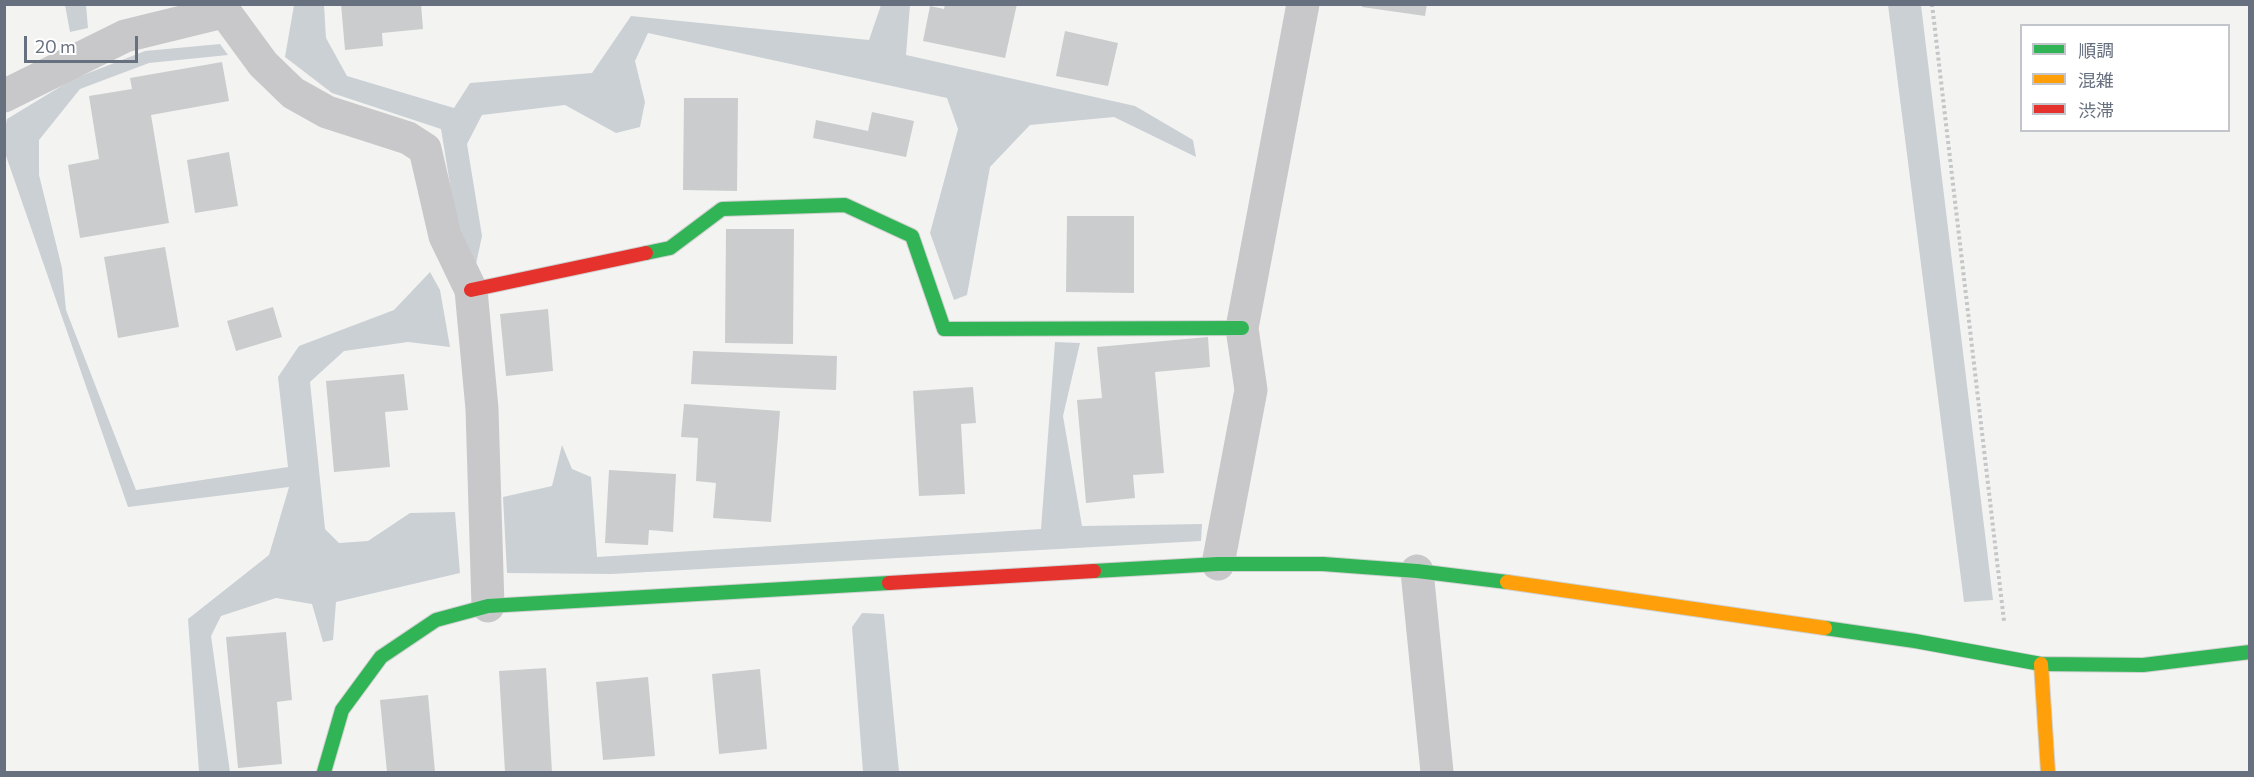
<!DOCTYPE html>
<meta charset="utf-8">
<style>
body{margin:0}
#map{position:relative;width:2254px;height:777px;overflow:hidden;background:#f3f3f2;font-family:Commissioner,"Noto Sans JP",sans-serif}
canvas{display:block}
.frame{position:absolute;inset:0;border:6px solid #67707f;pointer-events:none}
.legend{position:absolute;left:2020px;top:24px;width:210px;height:108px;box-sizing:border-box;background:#fff;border:2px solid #c2c6cc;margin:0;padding:8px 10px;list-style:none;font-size:18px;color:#67707f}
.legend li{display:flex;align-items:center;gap:12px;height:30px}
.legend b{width:30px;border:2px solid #c2c6cc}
.scale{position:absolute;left:24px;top:36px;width:114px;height:27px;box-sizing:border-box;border:3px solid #67707f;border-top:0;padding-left:8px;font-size:18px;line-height:21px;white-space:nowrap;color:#67707f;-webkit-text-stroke:4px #fff;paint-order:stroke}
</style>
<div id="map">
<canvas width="2254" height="777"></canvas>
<div class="frame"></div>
<ul class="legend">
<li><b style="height:8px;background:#30b455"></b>順調</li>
<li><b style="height:8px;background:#ff9f0a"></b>混雑</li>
<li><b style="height:8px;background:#e5322d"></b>渋滞</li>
</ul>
<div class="scale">20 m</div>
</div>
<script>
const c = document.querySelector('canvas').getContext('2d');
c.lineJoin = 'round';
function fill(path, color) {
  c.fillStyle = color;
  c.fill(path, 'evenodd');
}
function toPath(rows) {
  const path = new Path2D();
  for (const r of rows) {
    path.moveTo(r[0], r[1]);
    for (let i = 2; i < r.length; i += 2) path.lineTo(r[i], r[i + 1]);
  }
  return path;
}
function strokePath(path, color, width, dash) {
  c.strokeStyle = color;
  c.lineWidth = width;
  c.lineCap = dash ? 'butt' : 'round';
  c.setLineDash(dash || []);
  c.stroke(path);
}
fill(toPath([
 [65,5,86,5,88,28,70,32],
 [294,5,324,5,326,38,347,76,454,108,470,83,592,73,631,16,869,40,881,5,910,5,906,55,1135,106,1193,140,1196,157,1114,117,1030,125,990,167,967,295,954,300,930,233,958,129,947,98,648,33,635,61,645,102,640,127,616,133,565,105,482,115,467,144,482,236,476,264,457,227,441,129,332,93,285,57],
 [1888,5,1921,5,1993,600,1964,602],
 [220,44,228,55,149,63,80,89,39,140,39,175,62,268,66,310,136,490,288,467,278,377,299,346,394,310,430,272,440,290,450,347,408,342,344,351,310,382,325,529,339,543,368,541,410,513,455,512,460,573,336,602,333,640,323,642,312,604,276,598,221,616,211,636,230,772,199,772,188,619,269,555,289,487,128,507,5,153,5,128,7,119,73,79,145,51],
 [1055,342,1080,343,1063,416,1082,526,1202,524,1201,541,612,574,507,573,503,497,552,486,562,445,572,469,591,477,597,557,1041,529],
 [862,613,884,614,899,772,863,772,852,627]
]), '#cbd0d4');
fill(toPath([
 [341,4,421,4,423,29,382,33,383,46,345,50],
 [945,4,1017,4,1005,58,923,41,930,6,944,9],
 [1362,4,1427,4,1425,16,1362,7],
 [1065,31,1118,43,1108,86,1056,76],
 [222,62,229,101,151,115,169,223,80,238,68,165,99,159,89,96,132,89,130,78],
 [684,98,738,98,737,191,683,190],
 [872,112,914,121,906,157,813,138,816,120,868,131],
 [229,152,238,206,195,213,187,160],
 [1067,216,1134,216,1134,293,1066,292],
 [726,229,794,229,793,344,725,343],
 [165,247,179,327,118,338,104,257],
 [273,307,282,337,236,351,227,321],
 [548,309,553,371,506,376,500,314],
 [1208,337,1210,367,1155,372,1164,473,1133,475,1135,498,1086,503,1077,400,1102,398,1097,347],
 [693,351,837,356,836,390,691,384],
 [404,374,408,410,385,412,390,467,334,472,326,381],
 [973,387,976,423,961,424,965,494,919,496,913,391],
 [684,404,780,411,771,522,713,518,716,483,696,481,698,438,681,437],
 [609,470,676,474,673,532,649,530,648,545,605,543],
 [286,632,292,700,277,702,282,764,238,768,226,637],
 [546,668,552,772,505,772,499,671],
 [760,669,767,749,719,754,712,674],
 [648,677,655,756,603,760,596,682],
 [428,695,435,772,387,772,380,700]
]), '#cbcccd');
const fast = toPath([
 [646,253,670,248,722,209,845,205,912,236,944,329,1242,328],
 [1094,571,1218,564,1323,564,1417,571,1507,582],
 [1825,628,1915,641,2041,664,2143,665,2250,652],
 [324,772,342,710,381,657,436,620,488,606,889,583]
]);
const slow = toPath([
 [1507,582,1825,628],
 [2041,664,2048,772]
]);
const jam = toPath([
 [471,290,646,253],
 [889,583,1094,571]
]);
strokePath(fast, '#d0d1d1', 16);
strokePath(slow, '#d0d1d1', 16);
strokePath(jam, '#d0d1d1', 16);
strokePath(toPath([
 [1932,4,2004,621]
]), '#c5c6c7', 4, [3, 3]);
strokePath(toPath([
 [219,4,263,64,293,93,327,112,408,138,425,149,445,236,471,290,482,409,488,606],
 [4,96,125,36,223,12],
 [1218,564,1251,390,1242,328,1303,4],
 [1417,571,1437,772]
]), '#c8c8ca', 33);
strokePath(fast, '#30b455', 14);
strokePath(slow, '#ff9f0a', 14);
strokePath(jam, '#e5322d', 14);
</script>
